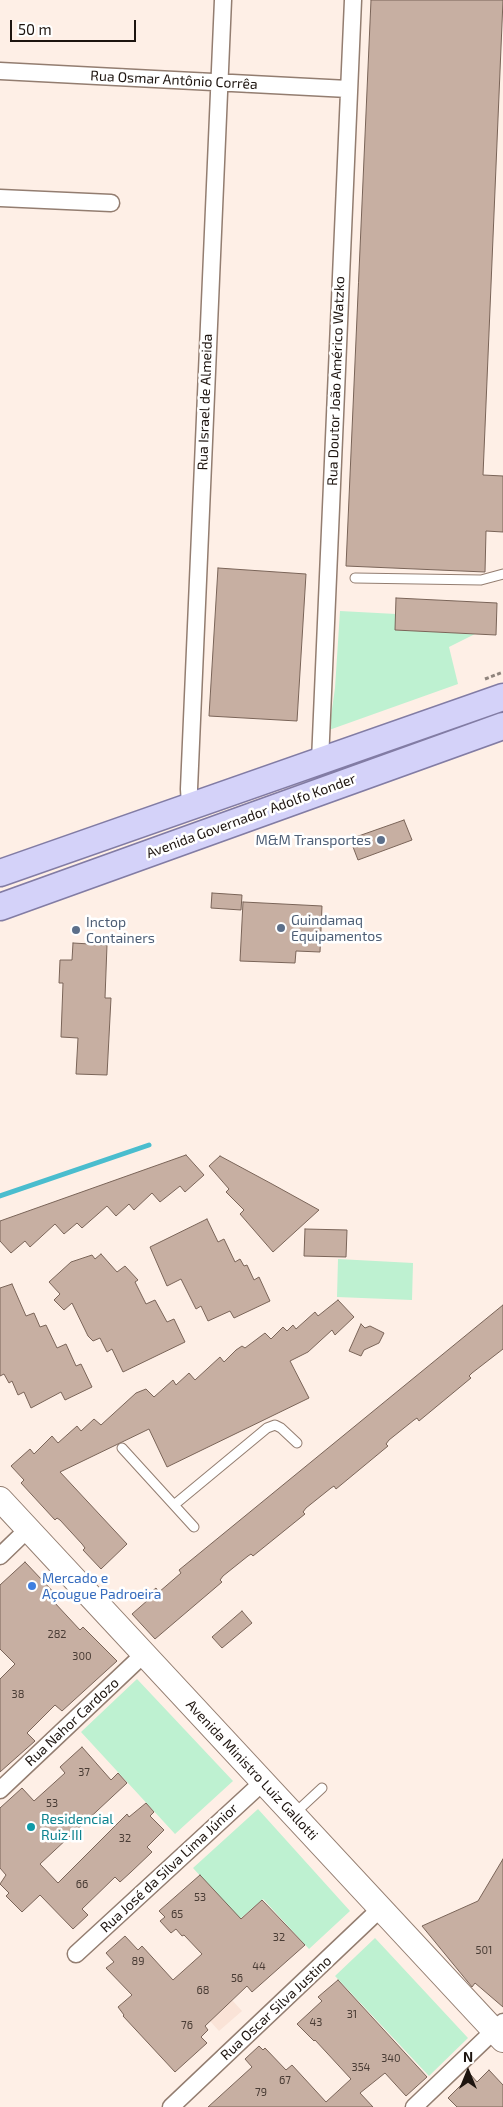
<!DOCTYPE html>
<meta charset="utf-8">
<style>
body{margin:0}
#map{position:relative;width:503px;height:2107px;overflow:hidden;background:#feefe6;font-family:"Exo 2",sans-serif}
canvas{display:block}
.north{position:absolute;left:443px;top:2047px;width:50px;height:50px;-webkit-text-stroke:4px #fff;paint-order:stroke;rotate:0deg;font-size:14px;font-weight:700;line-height:20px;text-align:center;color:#1d140f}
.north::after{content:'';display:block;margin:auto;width:18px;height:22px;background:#1d140f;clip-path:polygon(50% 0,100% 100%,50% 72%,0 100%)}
.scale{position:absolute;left:10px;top:20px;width:126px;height:22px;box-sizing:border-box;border:2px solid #1d140f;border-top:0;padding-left:6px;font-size:15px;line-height:18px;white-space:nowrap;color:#1d140f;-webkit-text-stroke:4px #fff;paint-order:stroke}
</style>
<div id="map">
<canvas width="503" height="2107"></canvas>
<div class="north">N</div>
<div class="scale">50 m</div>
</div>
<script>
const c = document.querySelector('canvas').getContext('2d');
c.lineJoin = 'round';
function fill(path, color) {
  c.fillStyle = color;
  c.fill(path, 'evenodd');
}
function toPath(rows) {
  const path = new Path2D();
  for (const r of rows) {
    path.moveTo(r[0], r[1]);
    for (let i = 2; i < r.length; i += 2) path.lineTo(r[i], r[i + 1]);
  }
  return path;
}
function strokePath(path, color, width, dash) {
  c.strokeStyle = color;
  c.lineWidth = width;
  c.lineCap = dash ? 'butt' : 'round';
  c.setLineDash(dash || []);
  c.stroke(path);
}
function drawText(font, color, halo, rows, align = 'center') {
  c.font = font + ' "Exo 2",sans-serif';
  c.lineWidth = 5;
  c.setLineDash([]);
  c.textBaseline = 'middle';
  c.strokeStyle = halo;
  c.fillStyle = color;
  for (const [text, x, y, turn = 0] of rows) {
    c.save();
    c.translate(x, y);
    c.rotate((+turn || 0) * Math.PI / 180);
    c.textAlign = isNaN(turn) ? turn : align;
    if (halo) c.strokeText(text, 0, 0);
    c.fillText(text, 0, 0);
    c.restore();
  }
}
fill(toPath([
 [196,1960,242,2011,219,2031,173,1980]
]), '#fae3d7');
fill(toPath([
 [340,611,396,614,395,630,475,634,449,647,458,684,329,730,335,688],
 [338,1259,413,1263,412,1300,337,1297],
 [137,1679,233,1781,175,1834,81,1732],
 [258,1809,350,1911,309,1949,263,1899,240,1919,193,1868],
 [375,1938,468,2038,429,2076,335,1976]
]), '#bef1d1');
strokePath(toPath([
 [0,1196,149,1145]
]), '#4abdce', 5);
const building = toPath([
 [371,0,503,0,483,475,503,476,503,532,486,531,485,572,346,566,371,0],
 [218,568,306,574,297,721,209,716,218,568],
 [396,598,497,603,496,635,395,630,396,598],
 [404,820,412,840,358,860,350,839,404,820],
 [212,893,242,895,241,910,211,908,212,893],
 [243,902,322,906,320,952,296,951,295,963,240,961,243,902],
 [73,943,107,945,105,998,111,998,107,1075,76,1074,78,1038,61,1037,63,983,59,983,60,960,72,960,73,943],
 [186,1155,204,1175,185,1192,180,1186,160,1202,152,1193,134,1210,129,1204,116,1216,107,1206,82,1228,77,1223,64,1234,55,1224,30,1247,25,1241,11,1253,0,1241,0,1221,186,1155],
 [220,1156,272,1184,319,1210,273,1252,240,1214,244,1210,226,1192,229,1189,209,1166,220,1156],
 [207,1219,218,1242,224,1239,235,1262,240,1259,244,1266,247,1265,254,1280,259,1277,270,1301,234,1318,230,1311,208,1321,201,1306,196,1309,181,1279,167,1286,150,1247,207,1219],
 [305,1229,347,1230,346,1257,304,1256,305,1229],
 [101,1254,117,1272,125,1266,138,1280,135,1282,146,1304,155,1300,167,1322,174,1319,185,1342,123,1372,112,1349,107,1352,100,1338,93,1341,88,1336,72,1303,64,1310,54,1300,60,1294,49,1282,71,1262,92,1255,95,1259,101,1254],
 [12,1284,26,1316,34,1313,40,1327,46,1325,57,1348,66,1344,76,1366,81,1364,92,1387,65,1400,61,1392,31,1408,24,1392,18,1395,12,1381,9,1383,4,1374,0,1376,0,1288,12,1284],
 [338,1300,354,1317,335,1335,332,1330,308,1352,290,1361,309,1398,167,1467,149,1429,60,1472,127,1544,101,1569,83,1550,85,1548,82,1544,60,1520,57,1518,55,1520,21,1483,24,1480,11,1466,30,1449,34,1454,52,1436,58,1443,77,1426,81,1431,94,1419,101,1425,136,1393,146,1389,154,1397,173,1380,176,1385,189,1373,195,1380,220,1357,224,1362,236,1350,242,1346,245,1348,265,1333,271,1339,283,1327,287,1331,293,1325,296,1329,315,1312,318,1316,338,1300],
 [503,1305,503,1349,472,1373,469,1376,471,1378,419,1421,417,1418,414,1420,389,1440,386,1444,388,1446,336,1489,334,1486,331,1488,306,1508,303,1512,305,1514,253,1556,251,1554,248,1556,223,1576,220,1580,222,1582,155,1639,132,1614,148,1600,145,1597,156,1588,159,1592,181,1573,179,1570,503,1305],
 [361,1324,365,1328,370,1326,384,1333,379,1343,364,1350,361,1356,349,1351,361,1324],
 [25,1562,59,1598,54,1602,80,1630,83,1627,117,1661,62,1711,55,1705,27,1733,35,1741,0,1772,0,1679,15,1664,0,1649,0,1585,25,1562],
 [242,1611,252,1623,222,1648,212,1637,242,1611],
 [82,1747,111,1780,118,1773,127,1783,40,1864,58,1883,127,1814,129,1817,146,1803,154,1812,150,1816,164,1830,147,1847,152,1852,131,1872,120,1882,115,1877,82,1909,88,1915,73,1929,40,1895,22,1912,6,1896,9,1893,0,1884,6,1875,0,1868,0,1808,22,1788,34,1801,65,1773,60,1767,82,1747],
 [503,1859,503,2007,475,1983,472,1987,422,1926,478,1901,503,1859],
 [200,1875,241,1919,262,1900,305,1945,252,1992,247,1986,205,2026,208,2030,201,2037,207,2043,175,2072,123,2016,124,2015,118,2007,132,1995,106,1968,114,1962,106,1953,125,1936,138,1950,142,1946,173,1980,202,1954,184,1935,182,1936,176,1929,171,1933,160,1921,165,1917,159,1911,200,1875],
 [338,1980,427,2077,406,2096,385,2073,360,2093,373,2107,208,2107,252,2067,245,2059,259,2046,263,2050,265,2048,286,2070,292,2065,326,2102,351,2079,315,2040,314,2041,297,2024,322,2001,318,1997,338,1980],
 [489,2070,503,2085,503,2107,457,2107,448,2098,471,2075,477,2082,489,2070]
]);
fill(building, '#c7afa2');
strokePath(building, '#7a6458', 1);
const lane = toPath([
 [355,578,481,580,503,574],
 [122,1448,194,1527],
 [174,1505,267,1428,275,1425,281,1428,297,1443],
 [294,1814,322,1788]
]);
const street = toPath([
 [0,71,348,89],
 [0,198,111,203],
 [320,761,353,0],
 [190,804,189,789,223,0],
 [0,1556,28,1529],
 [0,1790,144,1654],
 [76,1954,263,1782],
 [171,2107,381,1908],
 [414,2107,503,2022]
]);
const secondary = toPath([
 [0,1499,503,2040]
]);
const primary = toPath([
 [0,873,503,697],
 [0,907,503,726]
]);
strokePath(lane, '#937d70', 11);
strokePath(street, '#937d70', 19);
strokePath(secondary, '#937d70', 26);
strokePath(primary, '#827ca4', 29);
strokePath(toPath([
 [485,679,503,672]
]), '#8f837c', 3, [4, 2.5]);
strokePath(lane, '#fff', 9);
strokePath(street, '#fff', 16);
strokePath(secondary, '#fff', 24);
strokePath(primary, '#d4d2f9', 26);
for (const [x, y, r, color] of [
 [381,840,5,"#5c6f8a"],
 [281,928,5,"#5c6f8a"],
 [76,930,5,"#5c6f8a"],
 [32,1586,5,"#3f7fe0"],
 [31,1827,5,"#0f9aa8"]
]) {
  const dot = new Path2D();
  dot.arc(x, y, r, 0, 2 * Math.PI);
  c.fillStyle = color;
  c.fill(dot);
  strokePath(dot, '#fff', 2);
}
drawText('11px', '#483b34', null, [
 ["282",57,1634],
 ["300",82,1656],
 ["38",18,1694],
 ["37",84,1772],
 ["53",52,1803],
 ["32",125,1838],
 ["66",82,1884],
 ["53",200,1897],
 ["65",177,1914],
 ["32",279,1937],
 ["501",484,1950],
 ["89",138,1961],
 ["44",259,1966],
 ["56",237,1978],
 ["68",203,1990],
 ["31",352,2014],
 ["43",316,2022],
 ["76",187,2025],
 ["340",391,2058],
 ["354",361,2067],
 ["67",285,2080],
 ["79",261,2092]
]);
drawText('14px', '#1d140f', '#fff', [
 ["Rua Osmar Antônio Corrêa",174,80,3],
 ["Rua Doutor João Américo Watzko",336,381,-88],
 ["Rua Israel de Almeida",205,402,-88],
 ["Avenida Governador Adolfo Konder",251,816,-20],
 ["Rua Nahor Cardozo",72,1722,-43],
 ["Avenida Ministro Luiz Gallotti",252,1770,47],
 ["Rua José da Silva Lima Júnior",169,1868,-43],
 ["Rua Oscar Silva Justino",276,2008,-43]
]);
drawText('14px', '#4e5e75', '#fff', [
 ["M&M Transportes",371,840,"right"],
 ["Guindamaq",291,920],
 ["Equipamentos",291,936],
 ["Inctop",86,922],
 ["Containers",86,938]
], 'left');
drawText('14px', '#366cbe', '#fff', [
 ["Mercado e",42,1578],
 ["Açougue Padroeira",42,1594]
], 'left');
drawText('14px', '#0d838f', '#fff', [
 ["Residencial",41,1819],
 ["Ruiz III",41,1835]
], 'left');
</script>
